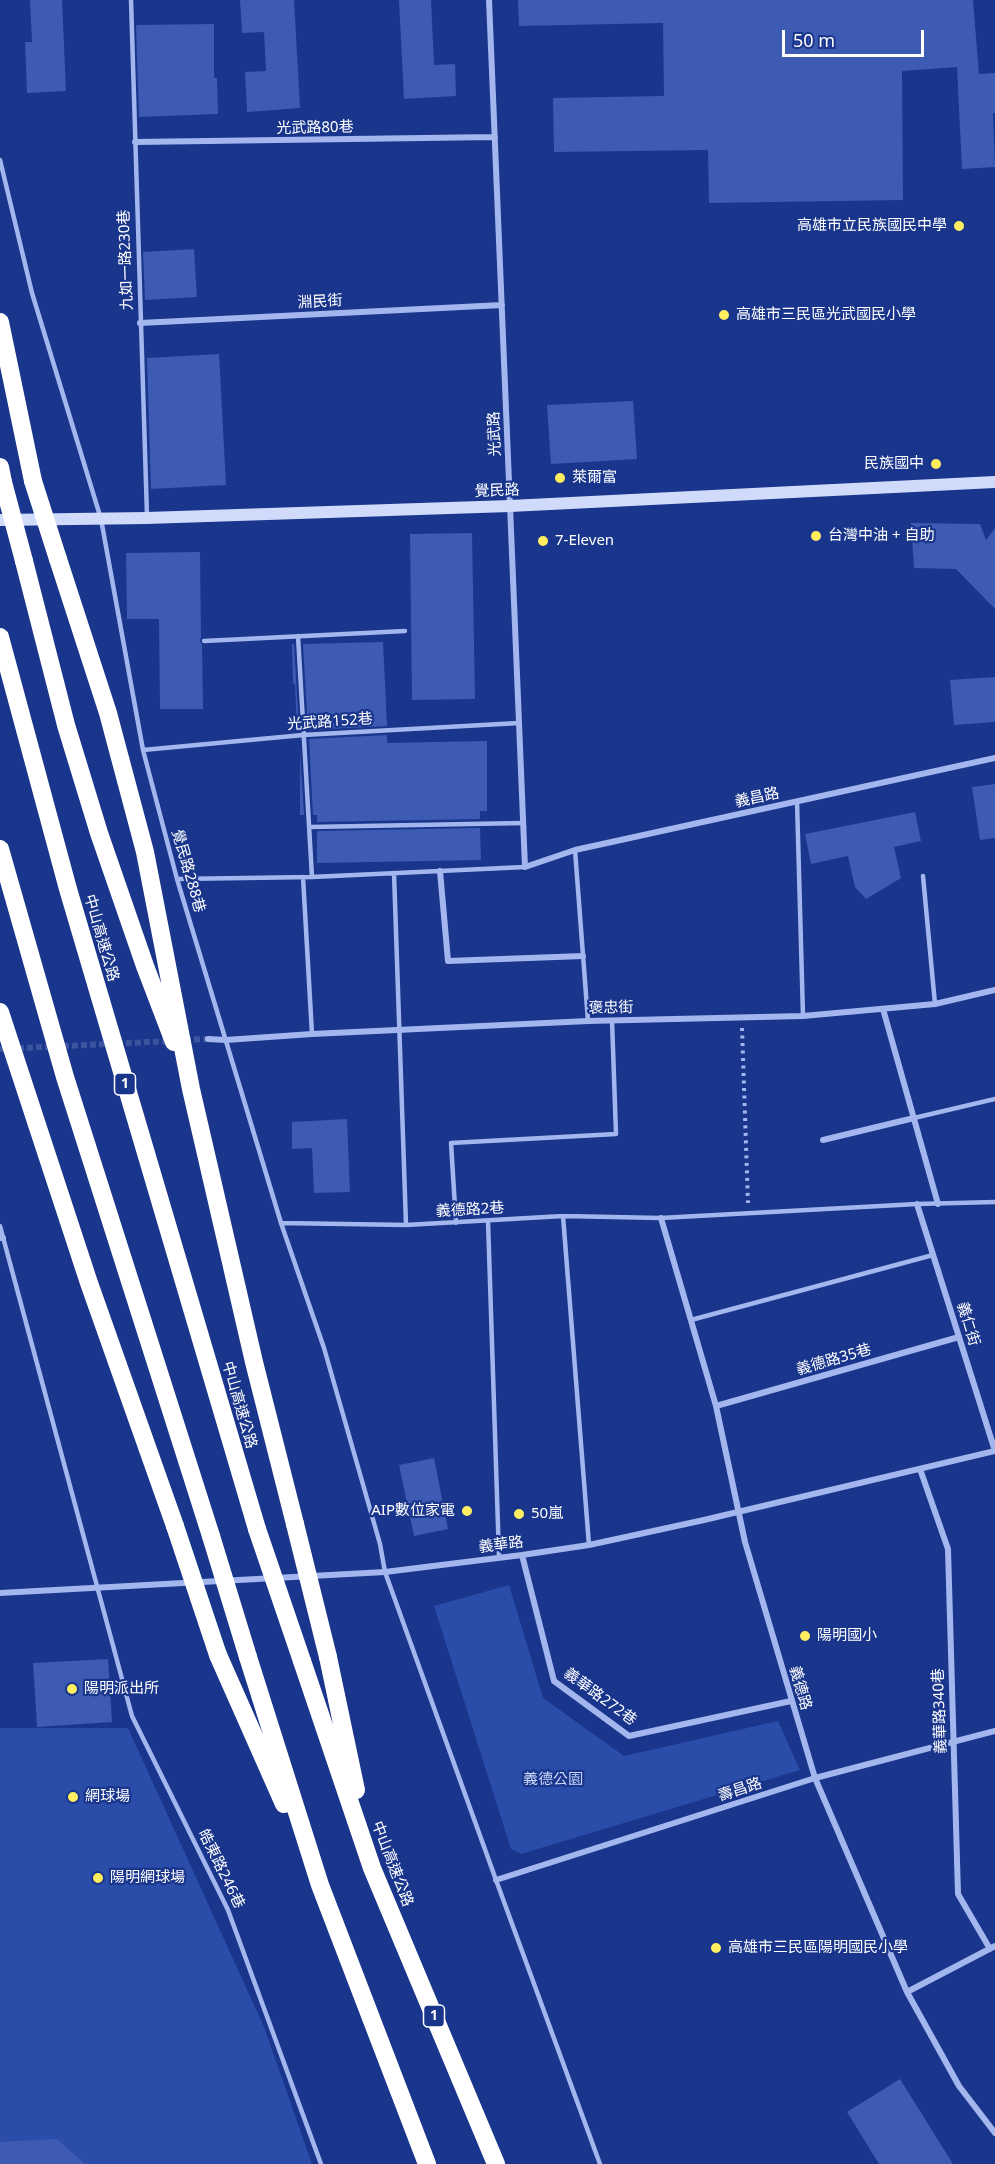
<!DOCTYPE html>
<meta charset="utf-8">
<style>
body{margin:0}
#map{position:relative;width:995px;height:2164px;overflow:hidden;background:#19358c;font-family:"Noto Sans",sans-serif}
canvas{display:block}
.scale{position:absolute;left:782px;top:30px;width:142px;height:27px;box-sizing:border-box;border:3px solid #fff;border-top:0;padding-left:8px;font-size:18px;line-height:21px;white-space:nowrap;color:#fff;-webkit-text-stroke:4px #19358c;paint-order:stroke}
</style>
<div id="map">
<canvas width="995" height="2164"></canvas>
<div class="scale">50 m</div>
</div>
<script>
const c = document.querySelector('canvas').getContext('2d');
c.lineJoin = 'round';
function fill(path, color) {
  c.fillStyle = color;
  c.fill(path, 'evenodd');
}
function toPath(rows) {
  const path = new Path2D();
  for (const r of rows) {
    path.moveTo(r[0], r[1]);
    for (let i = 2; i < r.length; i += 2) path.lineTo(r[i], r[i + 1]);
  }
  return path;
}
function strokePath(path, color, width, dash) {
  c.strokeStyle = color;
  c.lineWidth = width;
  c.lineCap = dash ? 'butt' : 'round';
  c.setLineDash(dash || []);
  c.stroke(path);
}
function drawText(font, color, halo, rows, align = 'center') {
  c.font = font + ' "Noto Sans","Noto Sans TC",sans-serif';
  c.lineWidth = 4.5;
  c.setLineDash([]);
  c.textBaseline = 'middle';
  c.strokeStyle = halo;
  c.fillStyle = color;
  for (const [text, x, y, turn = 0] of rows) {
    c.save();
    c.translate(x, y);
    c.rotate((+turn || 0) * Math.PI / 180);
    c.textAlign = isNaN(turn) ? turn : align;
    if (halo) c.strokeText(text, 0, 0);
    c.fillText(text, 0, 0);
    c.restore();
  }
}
fill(toPath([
 [509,1585,543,1698,624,1756,778,1721,800,1770,521,1854,511,1849,434,1606],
 [0,1728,128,1728,264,2027,312,2164,0,2164]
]), '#2b4daa');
fill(toPath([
 [30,0,62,0,66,91,27,93,25,42,32,42],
 [240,0,294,0,300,108,247,112,245,72,266,71,264,32,242,33],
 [399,0,431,0,434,65,455,64,456,96,404,99],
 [518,0,973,0,979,74,995,73,995,113,993,113,995,167,962,169,957,67,902,71,903,200,709,203,708,150,554,152,553,98,664,96,663,23,519,26],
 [214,24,214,78,217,78,218,114,139,117,136,25],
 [194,249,197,297,145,300,143,252],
 [219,354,226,485,151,489,147,358],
 [633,401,637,459,551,464,547,405],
 [911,523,980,524,986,540,995,528,995,609,956,569,914,568],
 [472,533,475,699,412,700,410,534],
 [200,552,201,637,200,641,202,645,203,709,160,709,159,619,127,619,126,553],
 [383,642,387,726,308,730,303,644],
 [292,644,294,644,299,729,297,729,295,683,293,684],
 [995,677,995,722,954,725,950,680],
 [387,735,387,743,487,741,487,811,480,811,480,819,317,822,317,815,313,815,309,739],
 [300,751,304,815,300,815],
 [995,784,995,838,980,840,972,787],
 [915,812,921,841,894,847,901,878,866,899,855,887,848,856,811,864,805,834],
 [480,828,481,860,317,863,317,831],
 [347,1119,350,1192,314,1193,312,1148,292,1149,292,1122],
 [434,1458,448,1529,414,1536,399,1465],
 [108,1659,112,1722,37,1727,33,1663],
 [900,2079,953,2164,879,2164,847,2112],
 [57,2139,85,2164,0,2164,0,2142]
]), '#3d5bb2');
strokePath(toPath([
 [185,1040,208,1039],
 [0,1049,172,1041]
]), '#3c539d', 6, [6, 3]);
strokePath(toPath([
 [742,1028,748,1203]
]), '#a3b7ee', 4, [3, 4.5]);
strokePath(toPath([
 [131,0,147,516],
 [0,160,32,293,101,519,143,750,177,879,281,1223,324,1348,380,1544,385,1572,496,1880,600,2164],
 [298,636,312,877],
 [204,641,405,631],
 [143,750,303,735,519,723],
 [797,801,803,1016],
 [310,827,523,823],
 [575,850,588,1021],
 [394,873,406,1225],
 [923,876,935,1004],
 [303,877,312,1034],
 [177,879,312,877,525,867],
 [914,1118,995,1099],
 [563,1216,589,1545],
 [488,1221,499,1557],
 [281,1223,406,1225,563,1216,661,1218,917,1204,995,1202],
 [456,1223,451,1143,616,1134,612,1020],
 [0,1226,132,1716,228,1910,321,2164],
 [691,1320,933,1255]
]), '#a3b7ee', 4.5);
strokePath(toPath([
 [489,0,525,867,575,850,995,758],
 [135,142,495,137],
 [140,323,502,305],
 [440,871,448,961,583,956],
 [883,1009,938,1204],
 [208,1039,226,1040,312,1034,588,1021,803,1016,935,1004,995,990],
 [823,1140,914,1118],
 [917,1204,995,1451],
 [661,1218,716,1406,745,1542,815,1778,907,1992,959,2086,995,2133],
 [0,1238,3,1238],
 [716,1406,959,1337],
 [920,1469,948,1549,958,1894,990,1949],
 [522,1555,554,1681,629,1736,791,1701],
 [0,1593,385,1572,522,1555,589,1545,704,1520,995,1451],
 [496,1880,815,1778,995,1731],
 [907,1992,995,1946]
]), '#a3b7ee', 6);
strokePath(toPath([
 [0,520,147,518,510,506,995,482]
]), '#d0dafa', 12);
strokePath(toPath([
 [0,322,33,481],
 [0,467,3,482],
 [58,559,108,713,145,852,191,1089,254,1362,295,1524],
 [24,561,66,725,99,833,145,966,174,1042],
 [0,637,68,889,257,1529],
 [0,849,65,1077,211,1536],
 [0,1012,89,1283,175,1526],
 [218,1655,284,1804],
 [248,1657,320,1885,427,2164],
 [328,1657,356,1790],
 [302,1661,372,1868,496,2164]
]), '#fff', 18);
strokePath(toPath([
 [33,481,58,559],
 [3,482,24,561],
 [295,1524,328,1657],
 [175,1526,218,1655],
 [257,1529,302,1661],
 [211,1536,248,1657]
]), '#fff', 18);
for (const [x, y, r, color] of [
 [959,226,6,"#ffef60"],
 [724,315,6,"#ffef60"],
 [936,464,6,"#ffef60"],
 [560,478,6,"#ffef60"],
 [816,536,6,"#ffef60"],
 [543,541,6,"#ffef60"],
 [467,1511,6,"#ffef60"],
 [519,1514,6,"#ffef60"],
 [805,1636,6,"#ffef60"],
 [72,1689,6,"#ffef60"],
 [73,1797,6,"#ffef60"],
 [98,1878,6,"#ffef60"],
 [716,1948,6,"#ffef60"]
]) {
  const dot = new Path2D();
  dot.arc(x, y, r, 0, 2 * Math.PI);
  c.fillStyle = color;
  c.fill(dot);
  strokePath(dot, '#19358c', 2);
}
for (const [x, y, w] of [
 [125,1084,21],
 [434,2016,21]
]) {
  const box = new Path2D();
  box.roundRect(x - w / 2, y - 11, w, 22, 4.5);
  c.fillStyle = '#19358c';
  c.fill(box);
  strokePath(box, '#fff', 1.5);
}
drawText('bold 14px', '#fff', null, [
 ["1",125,1084],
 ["1",434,2016]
]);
drawText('15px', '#fff', '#19358c', [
 ["光武路80巷",315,128,-1],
 ["九如一路230巷",126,260,-92],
 ["淵民街",320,302,-3],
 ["光武路",495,434,-92],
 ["覺民路",497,491,-2],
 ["光武路152巷",330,722,-4],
 ["義昌路",757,798,-12],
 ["覺民路288巷",188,871,74],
 ["中山高速公路",101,938,74],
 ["褒忠街",611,1008,-1],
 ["義德路2巷",470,1210,-3],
 ["義仁街",968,1324,73],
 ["義德路35巷",834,1360,-16],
 ["中山高速公路",239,1405,74],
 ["義華路",501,1545,-7],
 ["義德路",800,1688,74],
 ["義華路272巷",600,1697,36],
 ["義華路340巷",940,1711,-92],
 ["壽昌路",740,1790,-18],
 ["中山高速公路",392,1864,69],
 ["皓東路246巷",221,1869,64]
]);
drawText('15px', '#fff', '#19358c', [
 ["高雄市立民族國民中學",947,226,"right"],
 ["高雄市三民區光武國民小學",736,315],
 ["民族國中",924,464,"right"],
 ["萊爾富",572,478],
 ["台灣中油 + 自助",828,536],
 ["7-Eleven",555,541],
 ["AIP數位家電",455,1511,"right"],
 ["50嵐",531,1514],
 ["陽明國小",817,1636],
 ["陽明派出所",84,1689],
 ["網球場",85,1797],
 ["陽明網球場",110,1878],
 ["高雄市三民區陽明國民小學",728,1948]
], 'left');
drawText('15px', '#c9d6fa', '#19358c', [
 ["義德公園",553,1780]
]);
</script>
